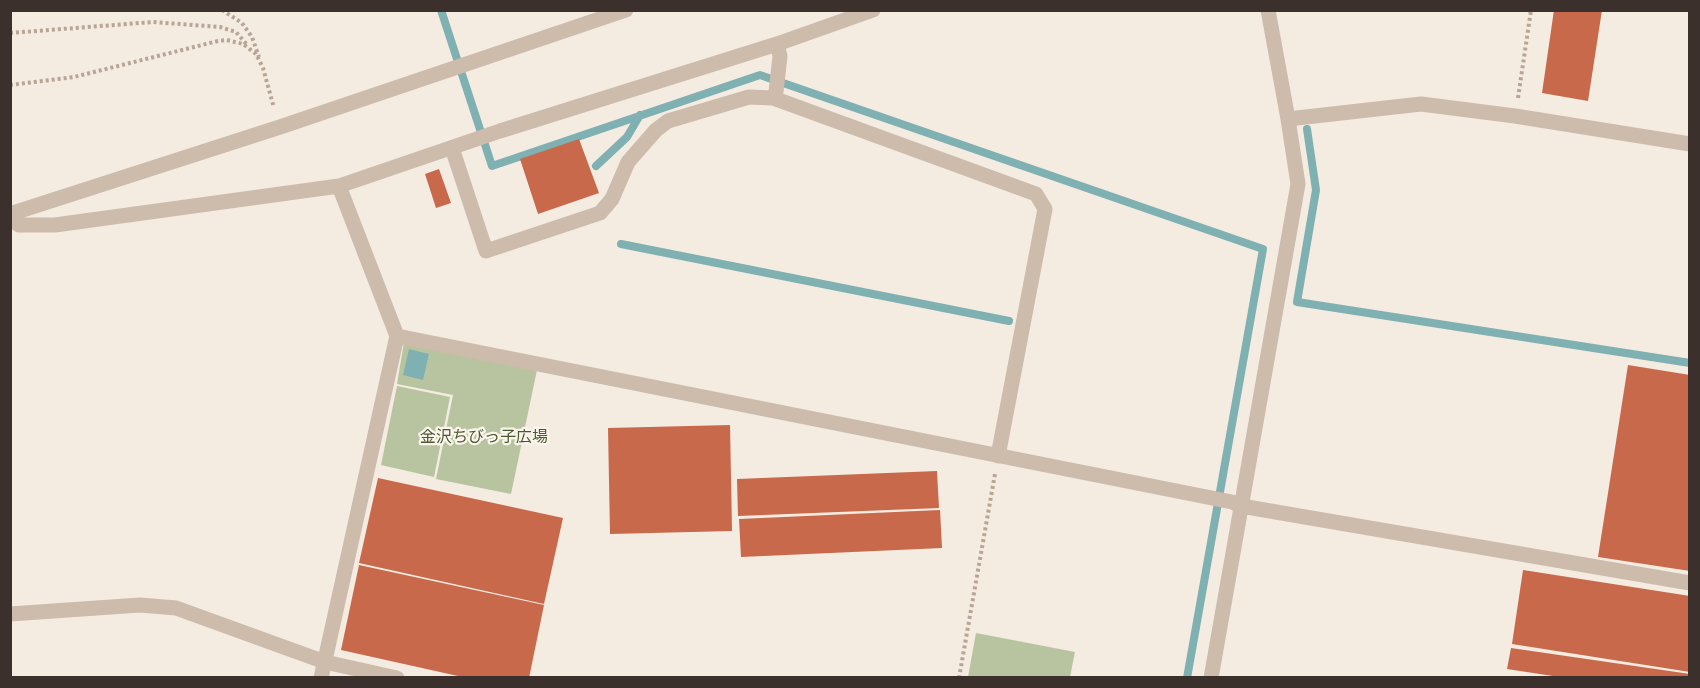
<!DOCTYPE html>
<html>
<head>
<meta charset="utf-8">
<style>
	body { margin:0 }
	#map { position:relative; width:1700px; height:688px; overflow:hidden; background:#f4ebe1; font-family:"PT Sans Narrow",sans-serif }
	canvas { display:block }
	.frame { position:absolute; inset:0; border:12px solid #3b302b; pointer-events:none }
</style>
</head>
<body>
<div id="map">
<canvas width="1700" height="688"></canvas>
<div class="frame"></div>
</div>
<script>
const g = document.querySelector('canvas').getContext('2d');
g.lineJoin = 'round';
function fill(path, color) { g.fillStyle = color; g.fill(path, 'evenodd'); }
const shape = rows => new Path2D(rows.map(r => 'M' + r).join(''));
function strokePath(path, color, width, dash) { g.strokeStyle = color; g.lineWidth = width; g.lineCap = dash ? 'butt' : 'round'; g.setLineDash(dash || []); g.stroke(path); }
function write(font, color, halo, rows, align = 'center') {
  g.font = font + ' "PT Sans Narrow","Noto Sans JP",sans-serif'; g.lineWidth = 4.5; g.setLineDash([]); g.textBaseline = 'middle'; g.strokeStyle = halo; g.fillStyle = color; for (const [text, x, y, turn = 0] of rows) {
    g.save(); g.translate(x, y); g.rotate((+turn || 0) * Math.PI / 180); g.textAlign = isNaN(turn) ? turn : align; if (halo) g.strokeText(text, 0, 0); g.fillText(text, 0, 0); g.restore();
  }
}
fill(shape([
	[404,342,537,370,511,494,436,479,453,395,397,384],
	[397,386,450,397,434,477,381,465],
	[976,633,1075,652,1070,677,968,677]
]), '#b8c4a0');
fill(shape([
	[409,349,429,354,423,380,403,375]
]), '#7fb0b2');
strokePath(shape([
	[441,10,492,166,760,75,1263,249,1187,678],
	[1307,129,1316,190,1297,302,1690,363],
	[596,166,627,137,640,115],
	[621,244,1009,321]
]), '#7fb0b2', 8);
fill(shape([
	[1554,10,1602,10,1588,101,1542,93],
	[579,139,599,193,538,214,520,159],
	[439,169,451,203,436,208,425,174],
	[1628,365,1690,375,1690,571,1598,557],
	[730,425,732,531,610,534,608,428],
	[937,471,939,508,738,516,737,479],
	[378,478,563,518,544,604,359,563],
	[940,510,942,548,741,557,739,519],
	[359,565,544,605,529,678,467,678,341,650],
	[1523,570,1690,596,1690,672,1512,644],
	[1511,648,1690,674,1690,678,1566,678,1507,669]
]), '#c8694b');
strokePath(shape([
	[222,10,242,23,252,37,259,57],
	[10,33,153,22,220,27,236,32,248,46],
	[10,85,74,77,218,41,227,40,243,44,256,54,263,68,274,108],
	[1518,98,1531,10],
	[959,678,995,474]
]), '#b9a596', 4, [3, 3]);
strokePath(shape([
	[773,98,776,92,780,56,777,44],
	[1288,119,1421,104,1515,116,1690,144],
	[452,148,486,251,600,213,612,199,628,162,656,130,668,121,749,97,773,98,1036,194,1045,209,998,456],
	[10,214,280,127,626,10],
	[10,218,19,225,55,225,339,186,500,131,777,44,873,10],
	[397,336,1232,502,1241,506,1690,583],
	[10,614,140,605,176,608,325,662,397,678],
	[321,678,397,336,339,186],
	[1211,678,1298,184,1288,119,1268,10]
]), '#cdbbac', 15);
write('16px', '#4a5a2e', '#fbf5ee', [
	["金沢ちびっ子広場",484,437]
]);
</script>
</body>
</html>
